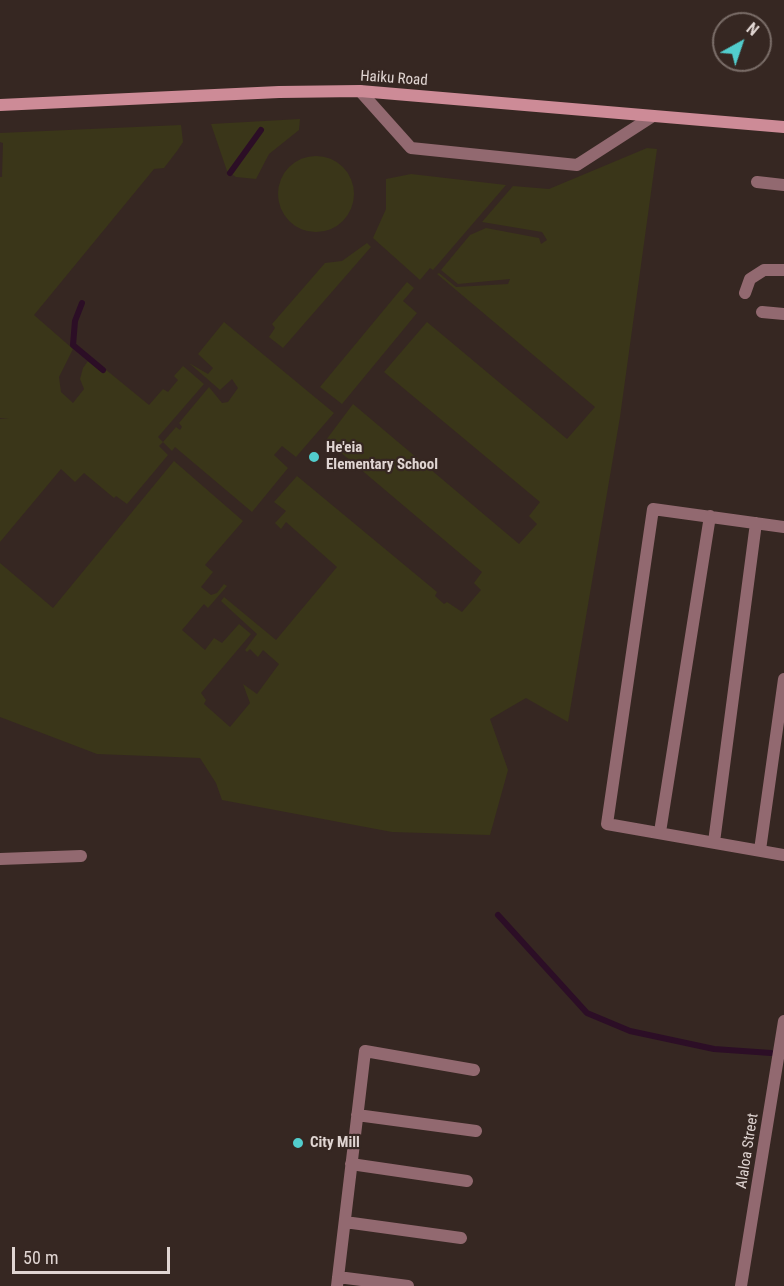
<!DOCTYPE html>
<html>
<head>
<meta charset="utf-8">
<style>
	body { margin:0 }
	#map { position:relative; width:784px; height:1286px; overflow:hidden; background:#362722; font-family:"Roboto Condensed",sans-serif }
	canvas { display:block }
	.north { position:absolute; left:712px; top:12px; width:60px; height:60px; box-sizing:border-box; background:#362722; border:2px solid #7a6d68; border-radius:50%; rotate:40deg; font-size:16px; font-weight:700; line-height:24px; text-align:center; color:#e0d5d2 }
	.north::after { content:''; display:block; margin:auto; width:21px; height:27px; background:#52cdcd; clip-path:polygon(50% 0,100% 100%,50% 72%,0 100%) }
	.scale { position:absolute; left:12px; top:1247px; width:158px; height:27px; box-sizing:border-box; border:3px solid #e0d5d2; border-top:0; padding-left:8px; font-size:18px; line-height:21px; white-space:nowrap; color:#e0d5d2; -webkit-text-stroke:4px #362722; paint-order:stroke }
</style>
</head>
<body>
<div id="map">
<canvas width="784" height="1286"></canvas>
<div class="north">N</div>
<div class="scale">50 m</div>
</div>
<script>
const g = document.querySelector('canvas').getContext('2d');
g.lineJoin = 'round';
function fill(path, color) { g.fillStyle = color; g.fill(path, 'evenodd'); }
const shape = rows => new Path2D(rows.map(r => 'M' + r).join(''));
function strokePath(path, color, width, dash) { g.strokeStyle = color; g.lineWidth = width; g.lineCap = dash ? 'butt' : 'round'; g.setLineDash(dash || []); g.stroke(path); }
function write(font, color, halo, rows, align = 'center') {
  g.font = font + ' "Roboto Condensed",sans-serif'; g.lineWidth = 4.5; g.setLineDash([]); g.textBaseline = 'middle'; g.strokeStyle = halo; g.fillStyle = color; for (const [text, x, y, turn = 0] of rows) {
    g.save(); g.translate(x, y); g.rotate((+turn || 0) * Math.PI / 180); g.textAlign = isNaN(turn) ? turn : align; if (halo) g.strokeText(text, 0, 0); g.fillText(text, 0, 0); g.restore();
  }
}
fill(shape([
	[300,119,299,130,269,154,256,179,236,177,227,171,211,124],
	[181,125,183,142,177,151,164,168,154,169,34,315,73,349,59,377,61,392,73,403,84,389,80,379,83,368,88,361,101,372,105,369,149,405,163,389,168,392,178,380,174,376,183,366,204,384,158,437,163,442,176,427,180,430,182,427,179,423,209,387,222,403,228,402,238,388,232,379,220,390,189,363,208,374,213,368,198,354,224,322,334,413,296,457,282,446,274,455,288,468,252,512,175,447,172,451,163,442,159,446,168,455,127,504,116,496,114,498,84,473,75,482,61,469,0,542,0,419,9,418,0,418,0,177,2,177,3,143,0,142,0,133],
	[647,148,657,149,620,417,568,722,526,698,490,719,508,770,490,835,392,832,222,800,216,783,200,758,97,754,0,717,0,563,53,608,174,461,243,521,205,565,213,572,201,587,211,595,217,593,224,584,227,586,208,608,204,604,182,630,205,650,214,638,222,643,239,624,251,634,201,693,206,700,204,704,230,727,250,703,243,684,257,694,279,664,263,650,258,657,250,649,247,652,245,650,257,634,221,601,224,597,276,640,337,567,286,522,281,529,275,523,286,511,274,502,297,476,437,592,435,596,444,604,447,602,462,612,481,590,474,583,482,572,326,440,353,404,519,544,537,524,529,516,540,502,384,372,427,322,567,439,595,407,437,274,439,273,456,287,508,284,510,279,458,284,441,270,470,235,486,228,539,238,541,244,547,240,542,232,482,222,513,186,549,189],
	'278 194a38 38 0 1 1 76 0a38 38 0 1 1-76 0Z',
	[411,174,506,185,433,270,430,268,420,280,373,238,386,209,386,179],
	[367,243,371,247,283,348,269,337,275,328,272,324,325,263,342,261],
	[407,282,414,288,403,301,417,313,342,404,320,387]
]), '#3a3619');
strokePath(shape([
	[230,173,261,130],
	[82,303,75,321,73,345,103,370],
	[498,915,587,1013,630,1031,714,1049,771,1053]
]), '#2c0e26', 6);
strokePath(shape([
	[360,91,411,148,577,165,653,116],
	[757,182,784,185],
	[745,293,750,279,764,270,784,270],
	[762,312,784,314],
	[784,527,653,509,607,824,784,855],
	[660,832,710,516],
	[714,842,756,523],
	[760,850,784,679],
	[0,859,81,856],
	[357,1115,476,1131],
	[351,1164,467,1181],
	[345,1222,461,1238],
	[338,1277,408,1286],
	[337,1286,365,1051,474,1070]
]), '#926970', 12);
strokePath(shape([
	[741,1286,784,1021]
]), '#926970', 12);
strokePath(shape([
	[0,105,279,92,360,91,784,127]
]), '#cd8b97', 12);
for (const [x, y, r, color] of [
	[314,457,6,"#52cdcd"],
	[298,1143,6,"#52cdcd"]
]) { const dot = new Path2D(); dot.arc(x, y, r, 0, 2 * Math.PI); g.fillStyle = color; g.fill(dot); strokePath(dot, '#362722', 2); }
write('15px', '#e0d5d2', '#362722', [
	["Haiku Road",394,79,4],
	["Alaloa Street",748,1151,-81]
]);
write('bold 15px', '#e0d5d2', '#362722', [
	["He'eia",326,448],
	["Elementary School",326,465],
	["City Mill",310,1143]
], 'left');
</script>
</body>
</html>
